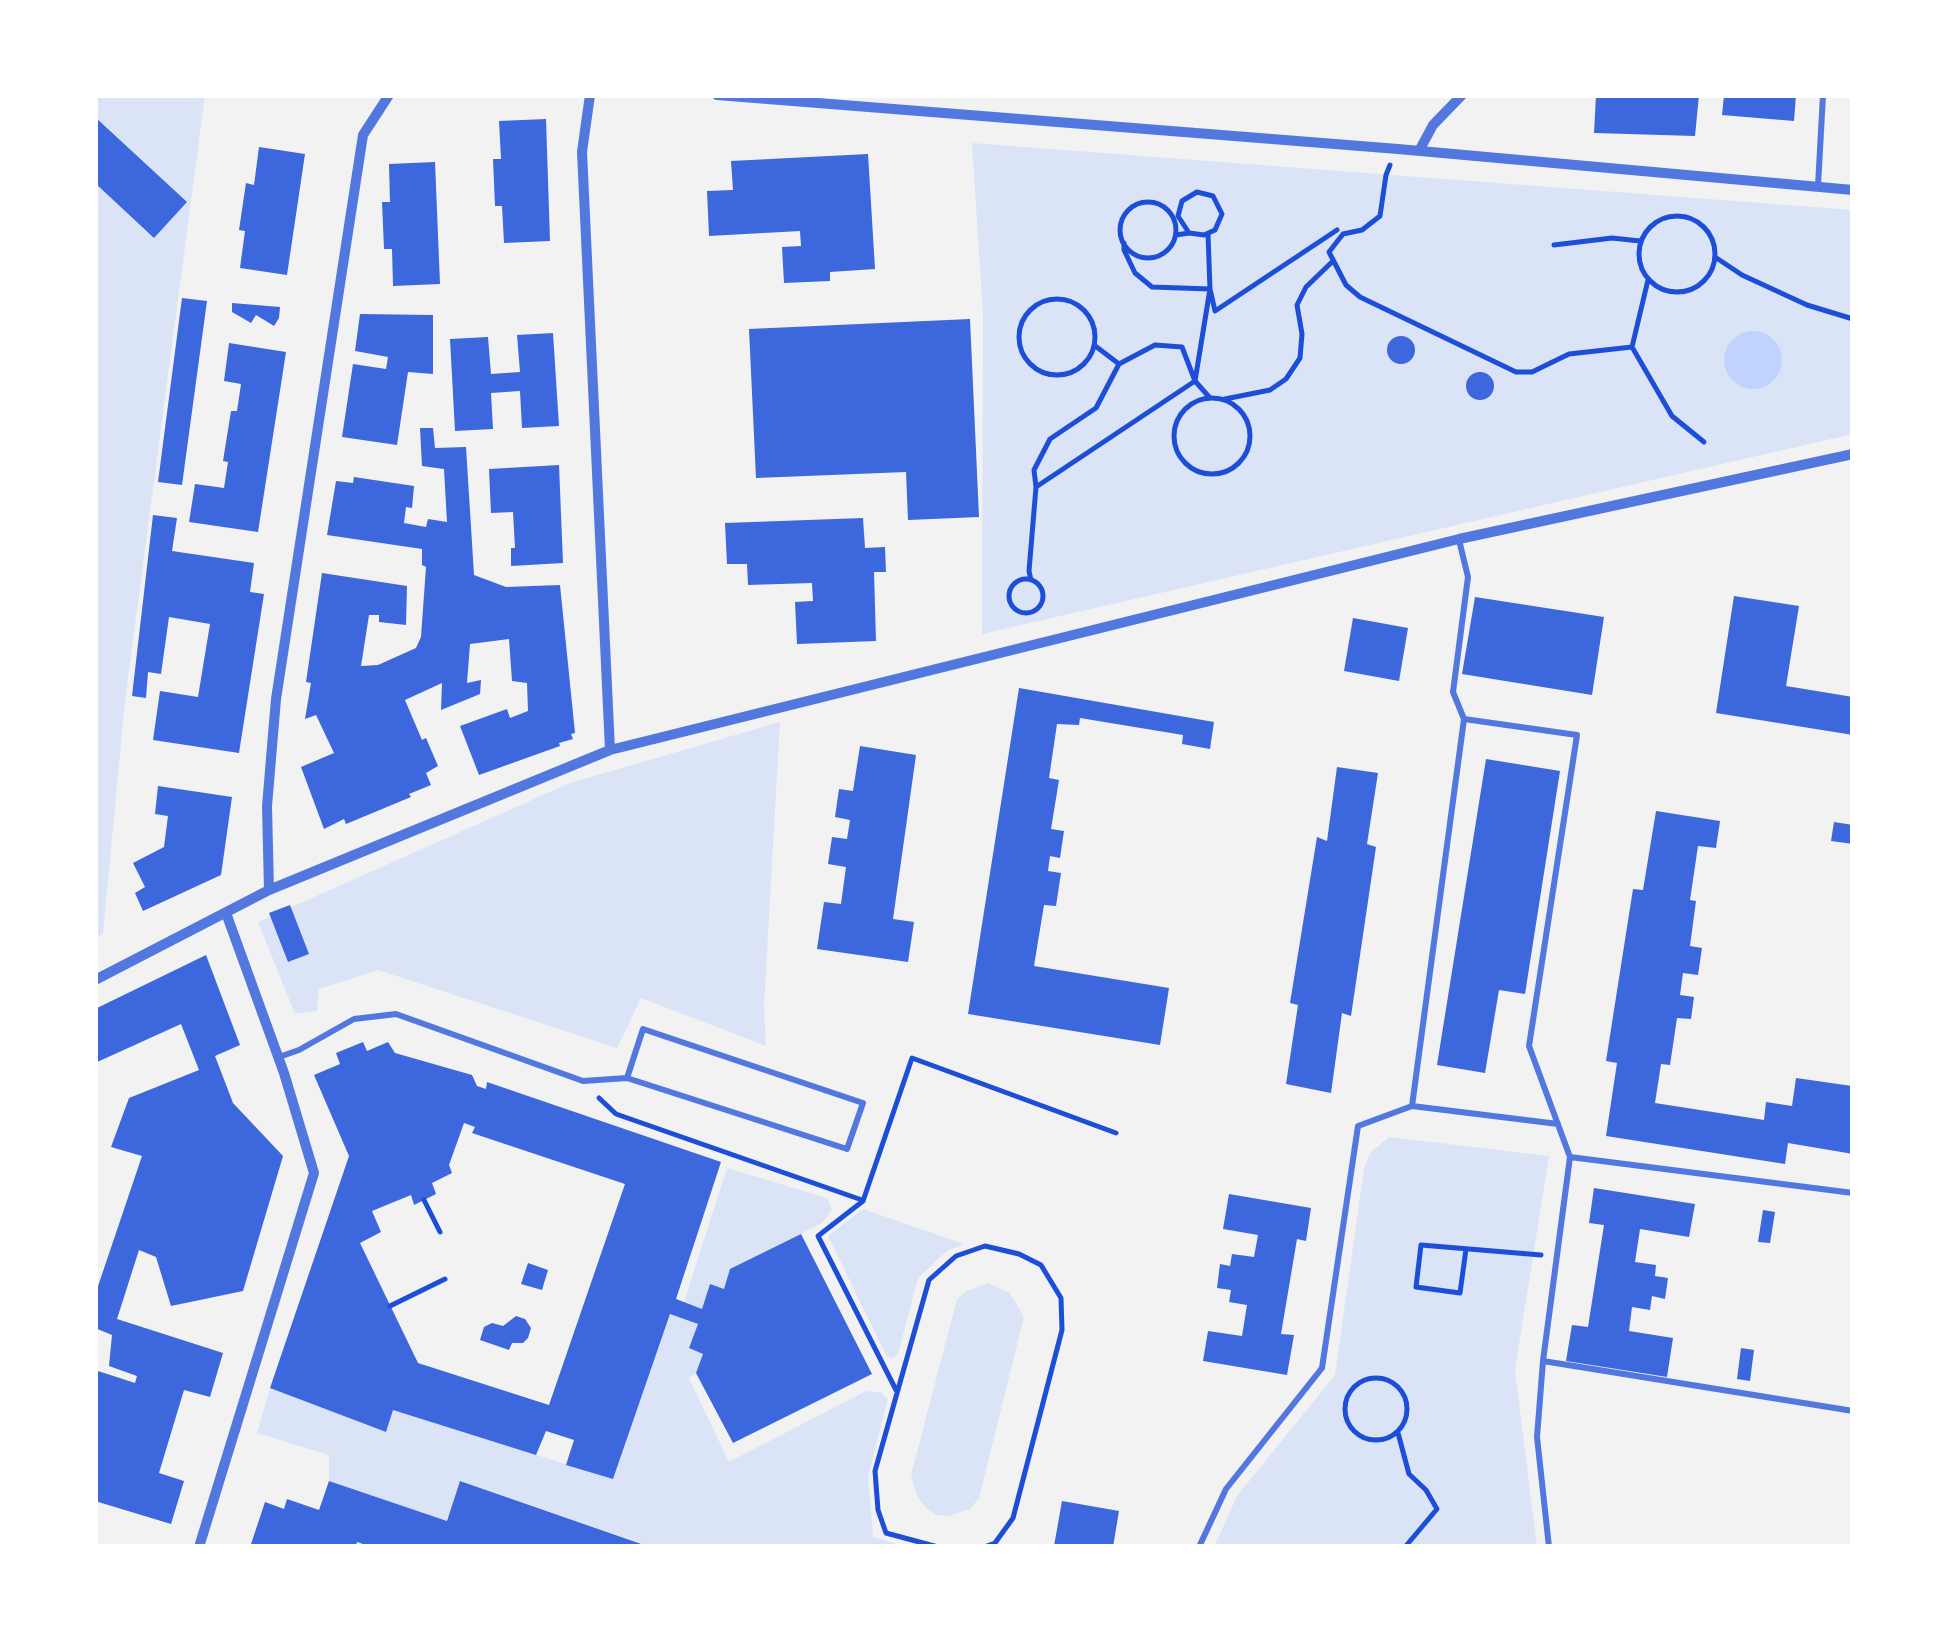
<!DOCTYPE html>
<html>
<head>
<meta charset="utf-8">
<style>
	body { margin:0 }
	#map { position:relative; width:1948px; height:1642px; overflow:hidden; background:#f2f2f2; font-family:Helvetica,sans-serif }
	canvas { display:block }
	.frame { position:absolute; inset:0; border:98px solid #fff; pointer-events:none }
</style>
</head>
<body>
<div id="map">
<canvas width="1948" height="1642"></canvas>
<div class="frame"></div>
</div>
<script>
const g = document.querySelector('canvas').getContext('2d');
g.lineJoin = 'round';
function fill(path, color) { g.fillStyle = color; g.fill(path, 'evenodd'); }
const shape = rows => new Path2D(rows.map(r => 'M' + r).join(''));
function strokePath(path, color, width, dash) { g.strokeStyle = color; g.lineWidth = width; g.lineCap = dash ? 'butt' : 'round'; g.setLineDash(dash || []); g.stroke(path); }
fill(shape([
	[95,95,205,95,125,701,103,934,95,938],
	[972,143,1853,210,1853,434,982,634,983,315],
	[780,722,764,1006,766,1046,641,998,617,1048,378,970,319,989,317,1011,295,1014,258,922,570,783],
	[1389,1137,1549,1156,1515,1370,1537,1547,1214,1547,1237,1496,1335,1375,1364,1168,1371,1152],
	[727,1168,827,1198,832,1210,822,1223,731,1269,724,1289,710,1285,702,1309,684,1302],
	[863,1209,964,1244,947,1251,918,1278,898,1354,893,1358,887,1357,828,1236],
	[988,1283,1010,1293,1024,1317,979,1498,970,1509,949,1516,936,1515,926,1508,917,1496,911,1475,957,1299,967,1291],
	[670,1314,698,1324,689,1348,703,1354,696,1373,689,1378,729,1462,866,1391,882,1393,888,1399,868,1476,873,1537,907,1547,652,1547,461,1481,447,1521,329,1481,329,1455,257,1433,270,1388,385,1432,393,1410,613,1479]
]), '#dbe4f7');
fill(shape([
	'1724 360a29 29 0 1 1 58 0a29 29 0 1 1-58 0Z'
]), '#bfd3fe');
fill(shape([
	[1596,95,1699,95,1695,136,1594,133],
	[1724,95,1796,95,1794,121,1722,115],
	[95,117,187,202,154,238,95,183],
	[546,119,550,241,504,243,502,206,495,206,493,159,501,159,499,121],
	[259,147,305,154,287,275,240,268,245,231,239,230,246,183,254,185],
	[868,154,875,269,830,272,830,281,784,283,782,247,801,246,800,231,709,236,707,191,733,190,731,161],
	[435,162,440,284,393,286,392,249,384,249,382,202,390,202,389,164],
	[182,298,207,301,182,485,158,482],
	[232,303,280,307,279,318,274,326,256,315,251,323,232,312],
	[360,314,433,315,433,374,408,372,397,445,342,437,353,364,386,369,388,357,355,351],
	[970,319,979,517,908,520,906,472,756,478,749,329],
	[553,333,559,426,522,428,520,391,491,393,493,429,455,431,450,339,488,337,491,374,520,372,517,335],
	'1387 350a14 14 0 1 1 28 0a14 14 0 1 1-28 0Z',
	[229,343,286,352,258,532,189,522,195,484,224,488,228,462,223,461,231,411,237,411,241,384,224,381],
	'1466 386a14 14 0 1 1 28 0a14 14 0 1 1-28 0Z',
	[420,428,433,428,435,448,466,447,474,575,506,587,560,585,575,733,571,734,573,739,559,743,560,746,479,775,460,726,507,709,510,718,528,711,527,683,512,681,509,639,470,644,467,683,481,680,480,694,441,710,442,683,405,700,422,740,426,738,438,766,426,773,431,785,409,794,411,797,346,824,344,819,324,829,301,767,334,753,316,715,305,719,311,683,306,682,322,573,407,586,406,625,379,622,379,615,369,615,361,666,378,665,416,648,421,637,426,567,422,565,422,549,327,535,336,481,353,483,354,477,414,486,412,508,406,507,404,523,426,527,428,519,447,522,444,469,422,466],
	[559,465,563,563,511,566,511,548,515,548,513,512,491,513,489,469],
	[153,515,177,518,172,551,254,563,250,592,264,594,239,753,153,740,160,691,198,697,210,624,169,617,161,674,148,672,146,698,132,696],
	[863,518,865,548,885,547,886,572,874,572,876,641,797,644,795,602,813,601,812,583,748,585,747,564,727,564,725,523],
	[1734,596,1799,606,1786,686,1853,697,1853,735,1716,713],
	[1475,597,1604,617,1592,695,1462,674],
	[1353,618,1408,628,1399,681,1344,671],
	[1019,688,1214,722,1210,749,1182,744,1183,735,1080,718,1079,725,1057,724,1049,778,1059,780,1051,829,1064,831,1060,858,1050,856,1048,871,1061,873,1056,906,1044,905,1034,966,1169,988,1160,1045,968,1014],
	[860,746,916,755,893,919,914,922,908,962,817,949,824,902,841,904,846,867,828,864,832,837,847,839,850,820,835,817,839,789,853,791],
	[1486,759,1560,771,1525,994,1499,990,1485,1073,1437,1065],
	[1337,767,1378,773,1367,844,1376,847,1351,1016,1342,1013,1331,1093,1286,1084,1298,1005,1290,1003,1317,837,1327,841],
	[158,786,232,797,221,875,143,911,135,893,145,887,133,863,164,847,168,816,155,814],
	[1656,811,1720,821,1716,848,1698,846,1690,900,1696,901,1690,946,1702,948,1698,975,1683,973,1680,995,1694,997,1691,1019,1677,1018,1670,1065,1661,1064,1655,1103,1764,1120,1766,1102,1792,1106,1796,1078,1852,1086,1853,1154,1788,1143,1785,1164,1606,1136,1617,1063,1606,1061,1633,889,1643,890],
	[1834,822,1853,825,1853,844,1831,841],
	[290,905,309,954,288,962,269,913],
	[206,955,240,1045,215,1056,233,1103,283,1156,243,1291,171,1306,156,1257,139,1250,117,1319,223,1353,210,1397,184,1390,159,1473,184,1481,171,1524,95,1501,95,1370,135,1383,137,1376,109,1366,112,1335,95,1328,95,1295,142,1156,111,1147,129,1098,199,1070,181,1024,95,1063,95,1009],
	[363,1042,367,1051,388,1042,395,1053,472,1075,477,1086,486,1089,487,1082,721,1162,676,1299,702,1309,710,1284,724,1289,730,1269,801,1234,872,1374,733,1443,696,1373,703,1354,689,1348,698,1324,670,1314,613,1479,566,1465,574,1440,546,1431,536,1455,393,1410,386,1432,270,1388,349,1156,314,1075,340,1064,336,1053],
	[464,1123,475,1127,472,1133,625,1184,549,1405,418,1363,360,1243,381,1232,372,1211,411,1195,414,1205,436,1194,432,1183,452,1173,449,1165],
	[1594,1188,1695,1204,1689,1237,1640,1229,1635,1262,1656,1265,1655,1276,1668,1278,1665,1299,1652,1296,1650,1310,1632,1307,1629,1331,1673,1338,1667,1377,1566,1361,1572,1325,1588,1327,1604,1225,1589,1223],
	[1229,1194,1311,1208,1306,1241,1297,1239,1281,1334,1294,1335,1287,1375,1203,1361,1208,1331,1242,1336,1247,1305,1229,1302,1231,1290,1217,1288,1220,1264,1230,1266,1232,1254,1254,1257,1258,1235,1223,1229],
	[1763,1210,1775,1212,1770,1243,1758,1242],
	[528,1263,548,1270,542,1290,521,1284],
	[516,1316,525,1319,531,1328,528,1338,523,1343,512,1343,509,1350,480,1340,484,1327,492,1323,503,1326],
	[1741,1348,1754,1350,1750,1381,1737,1379],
	[329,1481,447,1521,460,1481,650,1547,372,1547,357,1542,356,1547,250,1547,265,1502,284,1509,287,1499,319,1510],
	[1062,1501,1119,1511,1113,1547,1054,1546]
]), '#3d67dc');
strokePath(shape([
	[1390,165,1386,175,1380,216,1362,230,1343,234,1329,252,1346,285,1360,297,1516,372,1532,372,1569,354,1632,347],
	'1120 230a28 28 0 1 1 56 0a28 28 0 1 1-56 0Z',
	'1639 254a38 38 0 1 1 76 0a38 38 0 1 1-76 0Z',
	[1208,234,1210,289,1195,381,1210,398],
	[1176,235,1189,233,1204,235,1215,230,1222,214,1213,196,1197,192,1182,201,1178,216,1189,233],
	[1124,243,1124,250,1135,273,1152,287,1210,289,1215,311,1337,230],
	[1554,245,1612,238,1640,241],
	[1715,257,1742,275,1807,305,1853,319],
	[1648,280,1632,347,1672,416,1704,442],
	'1019 337a38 38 0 1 1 76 0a38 38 0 1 1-76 0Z',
	[1094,345,1119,364],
	'1174 436a38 38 0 1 1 76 0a38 38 0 1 1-76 0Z',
	[1225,399,1270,390,1286,379,1300,358,1302,334,1297,305,1306,287,1333,261],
	'1009 596a17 17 0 1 1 34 0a17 17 0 1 1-34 0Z',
	[1031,580,1029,571,1036,487,1195,381,1182,347,1155,345,1119,364,1096,408,1050,439,1034,470,1036,487],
	[599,1098,616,1114,862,1200],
	[424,1200,440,1232],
	[1466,1249,1460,1293,1416,1287,1421,1245,1541,1255],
	[390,1306,445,1279],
	'1345 1409a31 31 0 1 1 62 0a31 31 0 1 1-62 0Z',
	[896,1390,818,1236,863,1201,912,1058,1116,1133],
	[1398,1433,1409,1474,1426,1490,1437,1509,1405,1547],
	[938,1547,886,1533,878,1510,875,1471,929,1280,956,1256,985,1246,1019,1254,1041,1265,1061,1298,1062,1330,1013,1518,995,1543,984,1547]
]), '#1d4ed8', 5);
strokePath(shape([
	[1818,186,1823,95],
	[1459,540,1468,577,1453,692,1464,719],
	[643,1029,863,1103,847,1149,627,1078,643,1029],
	[279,1057,299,1050,354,1019,396,1014,583,1081,627,1078],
	[1412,1106,1558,1124],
	[1570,1157,1853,1193],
	[1543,1361,1537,1437,1549,1547],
	[1199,1547,1226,1489,1322,1368,1358,1126,1412,1106,1464,719,1577,735,1529,1046,1570,1157,1543,1361,1853,1411]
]), '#5277de', 6);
strokePath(shape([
	[590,95,582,152,610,750],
	[717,95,1398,149,1853,190],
	[1419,151,1433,125,1462,95],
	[269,890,267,806,276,699,363,135,389,95],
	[95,980,269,890,610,750,1459,539,1853,454],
	[199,1547,314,1173,284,1073,226,913]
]), '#5277de', 10);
</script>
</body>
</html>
